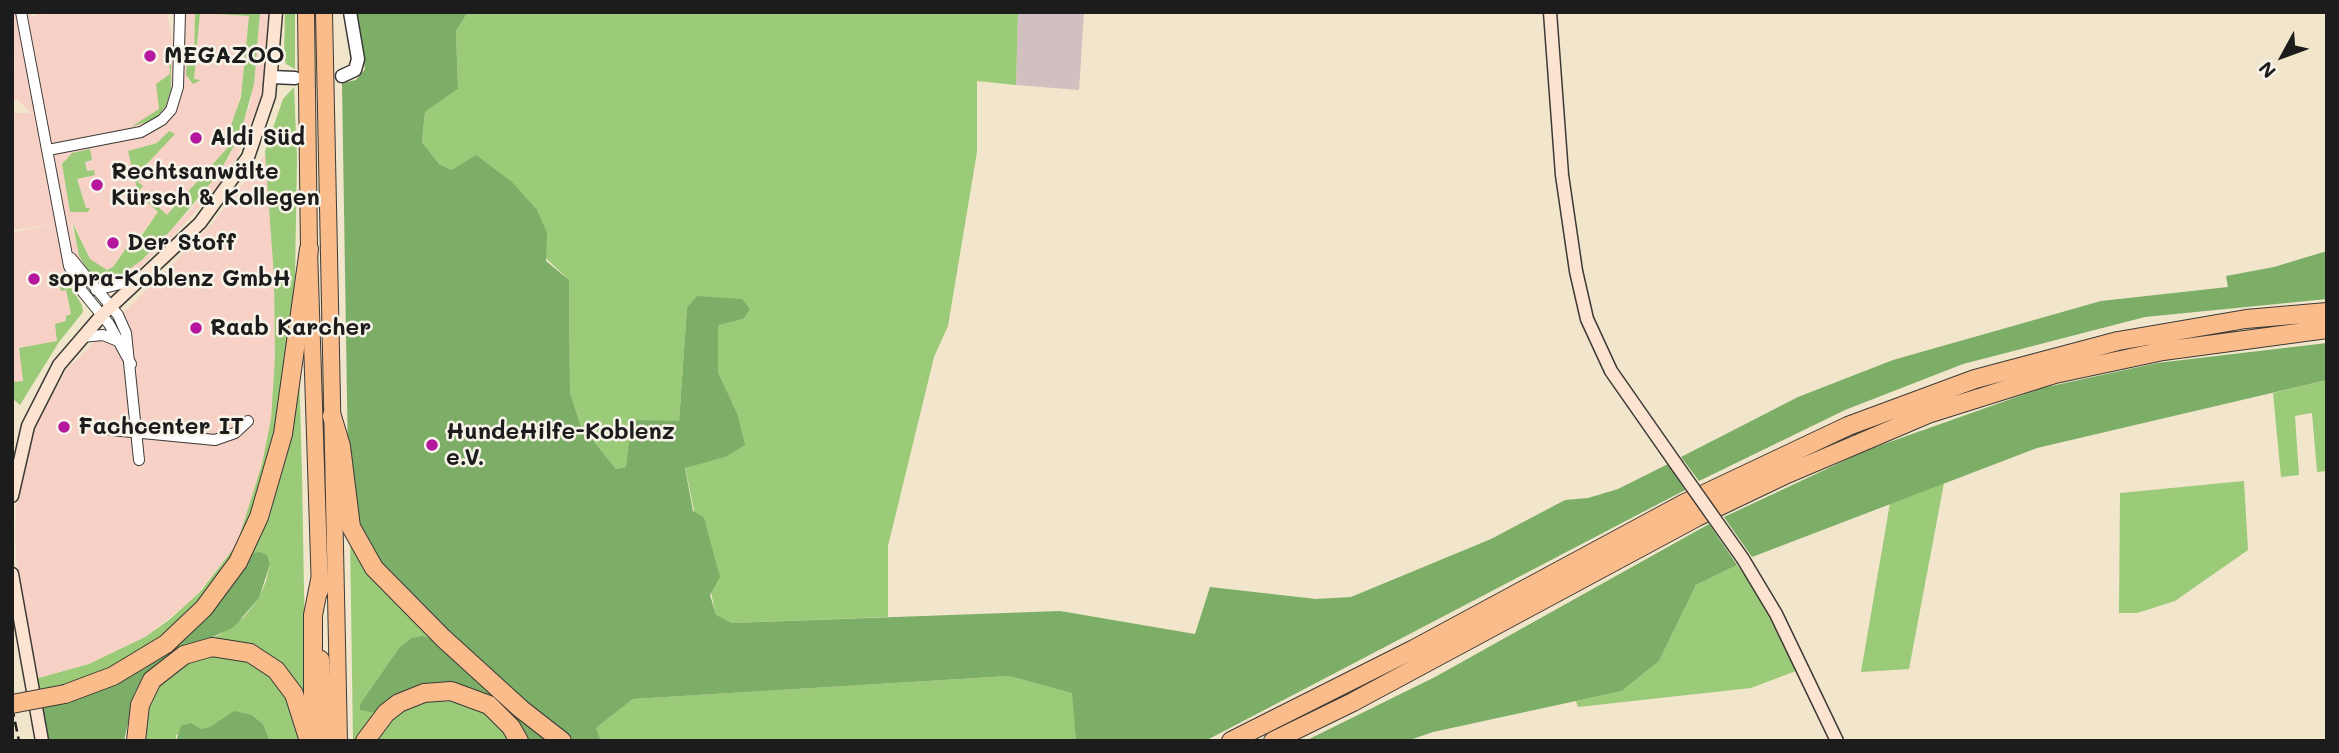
<!DOCTYPE html>
<html>
<head>
<meta charset="utf-8">
<style>
	body { margin:0 }
	#map { position:relative; width:2339px; height:753px; overflow:hidden; background:#f1e5cb; font-family:Mali,sans-serif }
	canvas { display:block }
	.frame { position:absolute; inset:0; border:14px solid #1c1c1c; pointer-events:none }
	.north { position:absolute; left:2248px; top:21px; width:70px; height:70px; -webkit-text-stroke:5px #f7f3e8; paint-order:stroke; rotate:229deg; font-size:19px; font-weight:700; line-height:28px; text-align:center; color:#1c1c1c }
	.north::after { content:''; display:block; margin:auto; width:24px; height:32px; background:#1c1c1c; clip-path:polygon(50% 0,100% 100%,50% 72%,0 100%) }
</style>
</head>
<body>
<div id="map">
<canvas width="2339" height="753"></canvas>
<div class="frame"></div>
<div class="north">N</div>
</div>
<script>
const g = document.querySelector('canvas').getContext('2d');
g.lineJoin = 'round';
function fill(path, color) { g.fillStyle = color; g.fill(path, 'evenodd'); }
const shape = rows => new Path2D(rows.map(r => 'M' + r).join(''));
function strokePath(path, color, width, dash) { g.strokeStyle = color; g.lineWidth = width; g.lineCap = dash ? 'butt' : 'round'; g.setLineDash(dash || []); g.stroke(path); }
function write(font, color, halo, rows, align = 'center') {
  g.font = font + ' Mali,sans-serif'; g.lineWidth = 5; g.setLineDash([]); g.textBaseline = 'middle'; g.strokeStyle = halo; g.fillStyle = color; for (const [text, x, y, turn = 0] of rows) {
    g.save(); g.translate(x, y); g.rotate((+turn || 0) * Math.PI / 180); g.textAlign = isNaN(turn) ? turn : align; if (halo) g.strokeText(text, 0, 0); g.fillText(text, 0, 0); g.restore();
  }
}
fill(shape([
	[12,12,31,12,32,17,42,12,43,15,49,12,167,12,173,46,173,12,195,12,194,59,187,60,188,80,201,80,194,79,200,13,249,16,244,80,236,114,224,138,231,145,167,216,139,190,138,182,143,168,171,137,169,131,157,143,128,151,138,193,159,212,111,269,103,269,90,259,74,224,71,226,84,266,109,281,142,260,192,208,229,157,251,102,260,12,268,12,264,78,259,102,238,156,222,182,176,233,138,269,118,281,105,285,90,277,83,268,62,278,61,291,66,290,71,315,57,341,23,381,14,382,14,391,12,233,53,224,12,230,12,113,31,113,17,99,12,102,12,71,15,70],
	[90,149,85,162,87,171,95,175,77,179,86,208,89,207,88,212,70,212,62,164,72,153],
	[267,152,274,277,275,357,271,419,262,464,238,543,192,600,145,637,89,664,35,679,18,579,15,537,17,495,37,421,67,369,212,224]
]), '#f7d1c6');
fill(shape([
	[1018,12,1084,12,1079,90,1016,85]
]), '#d2bfbf');
fill(shape([
	[195,12,260,12,254,84,240,135,219,173,172,229,142,260,122,274,109,281,99,279,90,273,79,256,73,224,90,259,107,270,113,267,127,247,134,240,137,242,158,212,138,193,128,151,157,143,169,131,175,134,143,168,147,172,138,182,143,186,140,190,167,215,230,145,224,138,229,131,241,97,249,16,200,13,194,79,201,80,193,84,186,75,187,60,194,59],
	[285,12,295,12,295,69,286,64,284,56],
	[468,12,1018,12,1016,85,977,81,977,152,948,326,934,357,888,546,888,617,732,623,716,616,685,467,725,457,737,413,718,372,718,324,743,319,687,308,679,421,626,467,616,469,580,424,570,392,569,280,452,170,439,164,422,142,425,112,458,89,456,31],
	[171,55,171,89,166,106,155,119,131,127,159,109,156,84,170,74,169,58],
	[294,87,297,158,295,277,285,383,262,491,226,569,184,620,137,656,70,686,38,691,35,679,89,664,145,637,169,620,200,592,237,544,262,464,271,419,275,357,274,277,265,151,283,99],
	[90,149,92,160,85,162,87,171,94,170,95,175,77,179,86,208,90,208,88,212,70,212,62,164,72,153],
	[65,278,82,305,83,312,59,342,20,405,14,400,13,382,23,381,19,348,57,341,55,324,66,321,66,316,71,314,66,290,61,291,59,281],
	[299,366,302,473,306,711,284,673,202,642,219,635,244,617,259,598,266,581,270,564,249,554],
	[2327,380,2327,471,2317,472,2312,413,2295,416,2299,475,2281,477,2273,393],
	[2244,481,2248,550,2175,601,2137,613,2119,613,2120,493],
	[1944,483,1909,669,1861,672,1890,503],
	[350,534,471,668,411,638,399,648,360,704,376,713,361,741,353,741],
	[1737,565,1753,585,1796,671,1751,688,1578,707,1576,701,1622,691,1659,661,1696,585],
	[212,655,243,660,272,677,283,691,294,714,301,741,270,741,263,724,252,715,234,712,210,727,176,735,176,741,145,741,144,720,161,682,181,665],
	[1009,676,1073,693,1076,741,605,741,600,738,596,728,633,699],
	[444,699,478,708,494,720,509,741,375,741,381,730,397,713,428,700]
]), '#9bca78');
fill(shape([
	[356,12,468,12,456,31,458,89,425,112,422,142,439,164,452,170,476,155,512,182,537,210,547,233,546,261,569,280,570,392,580,424,616,469,626,467,632,420,679,421,687,308,697,296,742,299,750,309,743,319,718,325,718,372,737,413,745,445,725,457,685,468,693,511,704,518,720,577,710,595,716,615,732,623,1060,611,1195,634,1210,587,1316,599,1351,597,1491,539,1565,500,1588,498,1618,489,1668,464,1685,490,1205,741,1076,741,1072,693,1009,676,633,699,596,728,600,738,605,741,575,741,547,721,448,633,379,563,358,525,348,461,342,83,356,80,365,69],
	[2327,251,2327,299,2145,317,1963,364,1845,410,1699,481,1681,457,1798,397,1893,360,2101,301,2228,287,2226,276,2274,267],
	[2327,343,2327,380,2037,448,1752,557,1724,517,1867,450,2042,388,2157,363],
	[1709,524,1737,565,1696,585,1659,661,1622,691,1433,732,1407,741,1305,741,1435,677],
	[259,552,267,555,270,564,259,598,234,627,202,642,142,682,135,692,124,741,49,741,42,707,113,682,249,554],
	[423,636,436,641,556,741,523,741,454,686,376,713,360,710,360,704,399,648,411,638],
	[234,711,252,715,263,724,270,741,176,741,181,726,191,723,201,729,210,727]
]), '#7cae68');
const minor = shape([
	[21,12,69,266,82,291,109,324,131,364],
	[48,150,141,132,162,120,171,110,178,87,180,12],
	[71,258,118,315,126,333,139,460],
	[96,290,136,280],
	[82,337,103,335,118,341],
	[111,430,215,440,235,433,248,421]
]);
const tertiary = shape([
	[342,76,355,70,358,59,350,12],
	[271,77,295,78]
]);
const secondary = shape([
	[1550,12,1562,175,1576,271,1587,319,1611,371,1676,464],
	[12,496,28,426,59,365,102,315,200,223,248,157,269,96,276,12],
	[1743,559,1776,614,1837,741],
	[12,574,42,741]
]);
const trunk = shape([
	[306,12,309,249,320,591],
	[324,12,339,741],
	[321,659,324,741]
]);
const motorway = shape([
	[332,416,341,446,351,527,374,568,443,638,521,709,562,741],
	[65,694,113,676,166,644,204,608,238,562,259,517,283,434,309,249],
	[313,729,313,615,320,580],
	[136,741,140,705,152,680,184,655,212,647,250,653,276,670,294,694,309,741],
	[365,741,386,713,399,703,424,693,451,691,489,705,511,727,519,741],
	[1231,741,1414,649,1683,504,1848,426,1975,379,2118,341,2246,319,2327,312],
	[1273,741,1353,702,1697,517,1787,474,1928,414,2055,374,2163,351,2327,329]
]);
strokePath(minor, '#3c3a36', 12);
strokePath(tertiary, '#3c3a36', 15);
strokePath(secondary, '#3c3a36', 15);
strokePath(trunk, '#3c3a36', 18);
strokePath(motorway, '#3c3a36', 20);
strokePath(minor, '#fff', 10);
strokePath(tertiary, '#fff', 12);
strokePath(secondary, '#fde4d0', 12);
strokePath(trunk, '#f9bc8a', 16);
strokePath(motorway, '#f9bc8a', 18);
strokePath(shape([
	[12,707,19,741]
]), '#1c1c1c', 2.5, [10, 5]);
const secondaryBridge = shape([
	[1676,464,1743,559]
]);
const motorwayBridge = shape([
	[12,704,65,694]
]);
strokePath(secondaryBridge, '#3c3a36', 15, []);
strokePath(motorwayBridge, '#3c3a36', 20, []);
strokePath(secondaryBridge, '#fde4d0', 12);
strokePath(motorwayBridge, '#f9bc8a', 18);
for (const [x, y, r, color] of [
	[150,56,7,"#b5179e"],
	[196,138,7,"#b5179e"],
	[97,185,7,"#b5179e"],
	[113,243,7,"#b5179e"],
	[34,279,7,"#b5179e"],
	[196,328,7,"#b5179e"],
	[64,427,7,"#b5179e"],
	[432,445,7,"#b5179e"]
]) { const dot = new Path2D(); dot.arc(x, y, r, 0, 2 * Math.PI); g.fillStyle = color; g.fill(dot); strokePath(dot, '#f7f3e8', 2.5); }
write('bold 23px', '#1c1c1c', '#f7f3e8', [
	["MEGAZOO",164,56],
	["Aldi Süd",210,138],
	["Rechtsanwälte",111,172],
	["Kürsch & Kollegen",111,198],
	["Der Stoff",127,243],
	["sopra-Koblenz GmbH",48,279],
	["Raab Karcher",210,328],
	["Fachcenter IT",78,427],
	["HundeHilfe-Koblenz",446,432],
	["e.V.",446,458]
], 'left');
</script>
</body>
</html>
